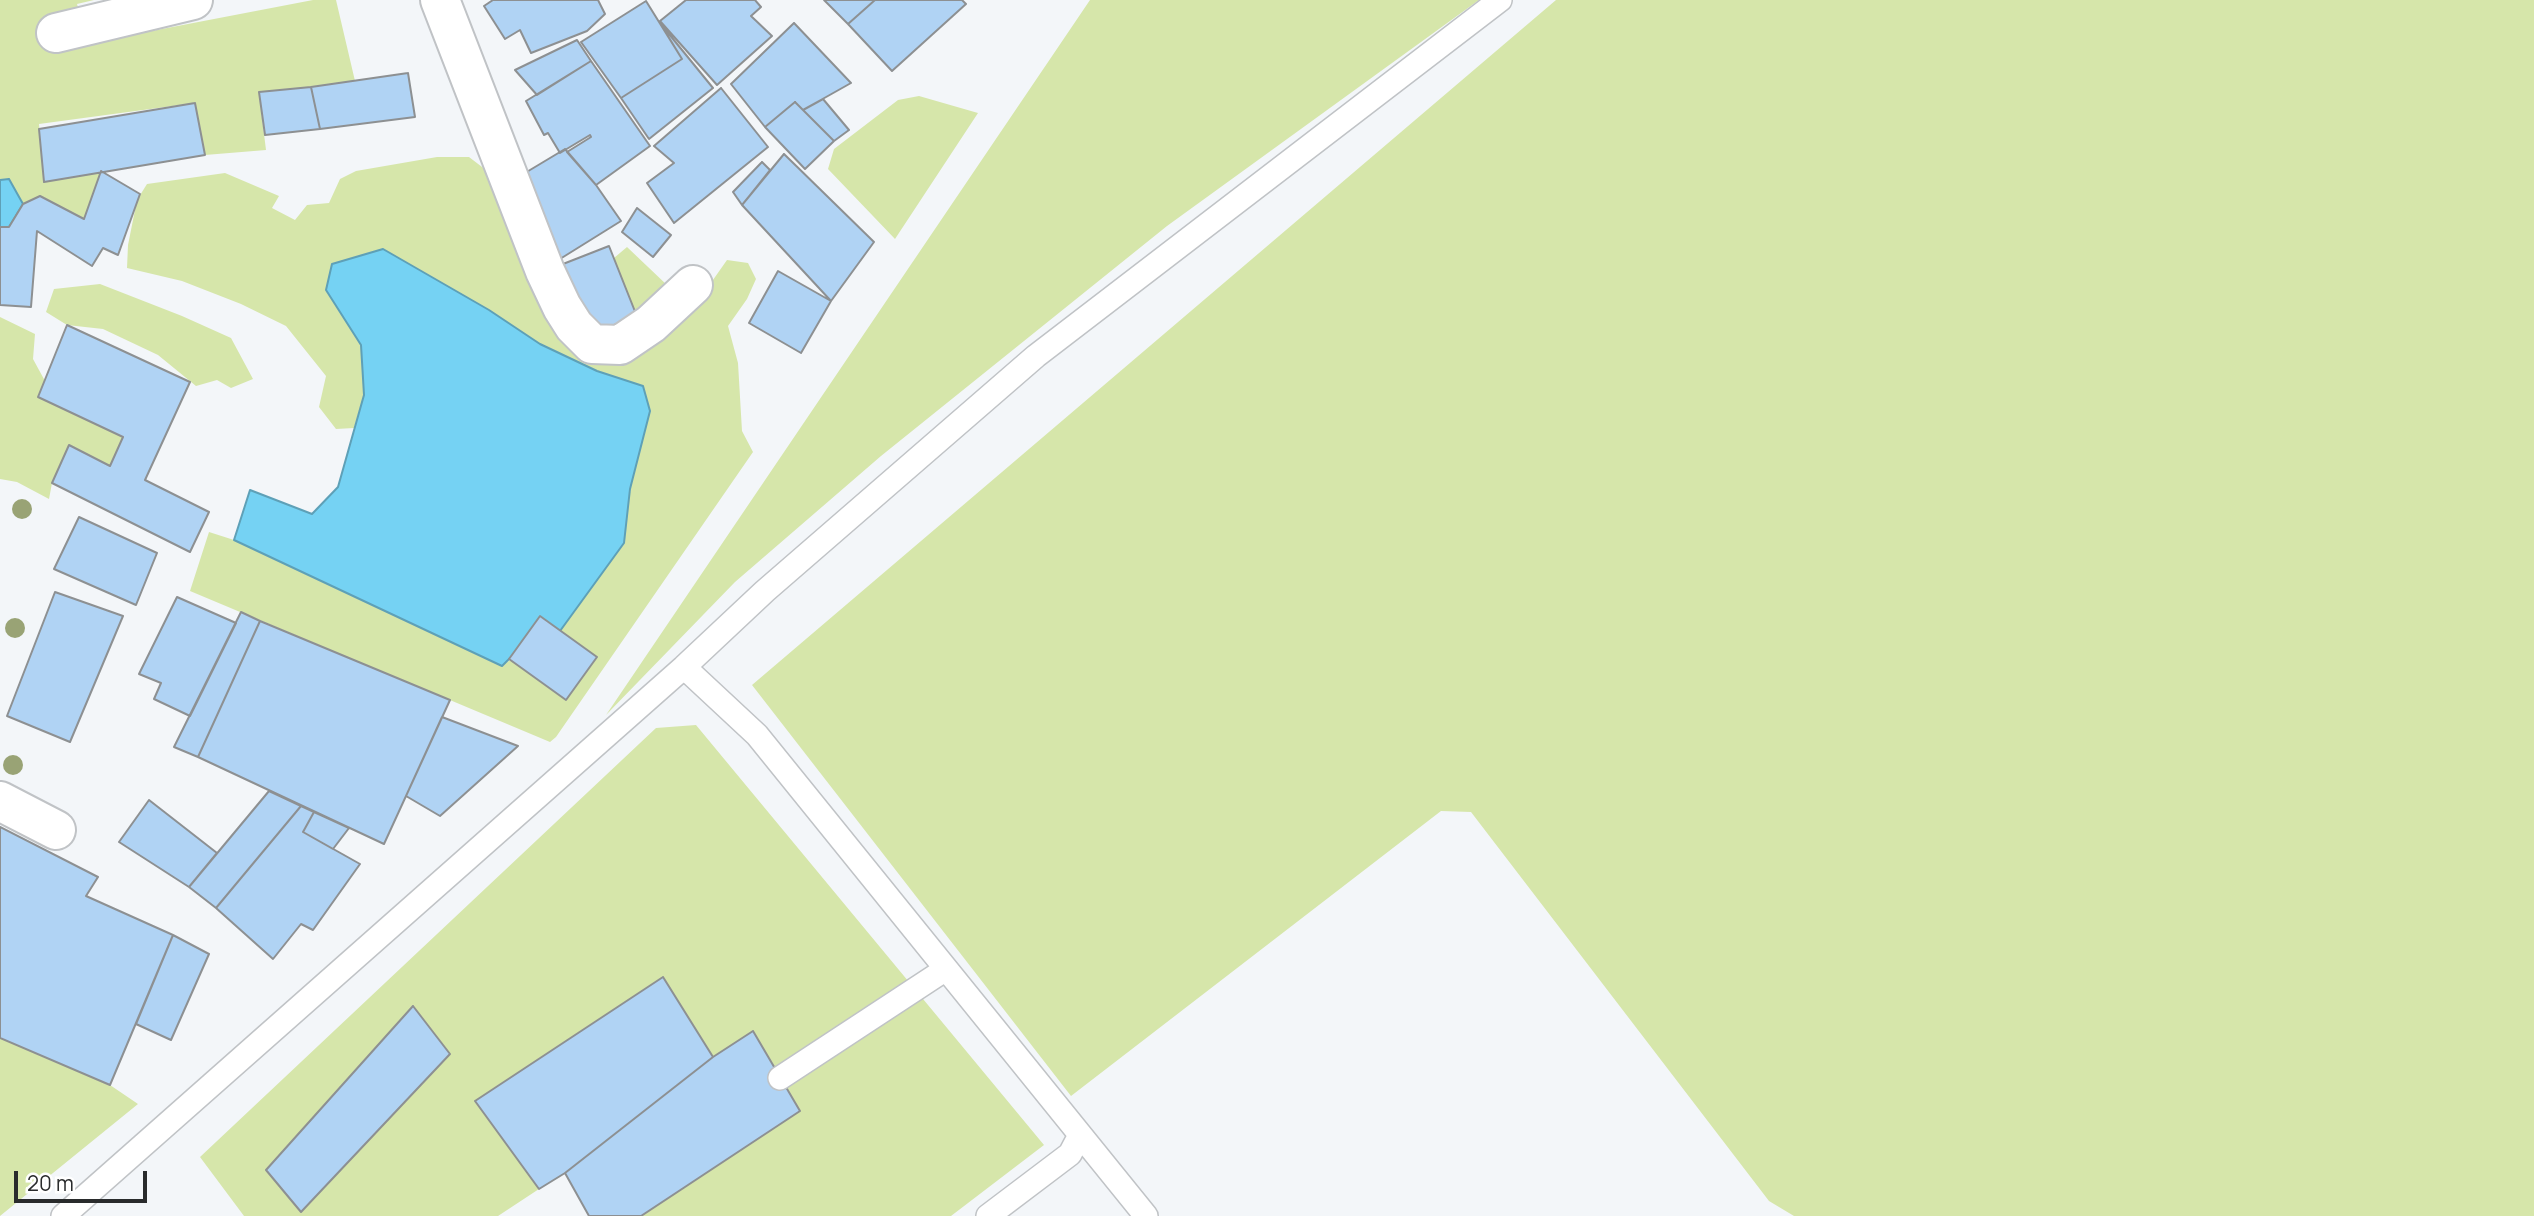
<!DOCTYPE html>
<html>
<head>
<meta charset="utf-8">
<style>
	body { margin:0 }
	#map { position:relative; width:2534px; height:1216px; overflow:hidden; background:#f3f6f9; font-family:Manrope,sans-serif }
	canvas { display:block }
	.scale { position:absolute; left:14px; top:1171px; width:133px; height:32px; box-sizing:border-box; border:4px solid #292b2c; border-top:0; padding-left:9px; font-size:21px; line-height:24px; white-space:nowrap; color:#292b2c; -webkit-text-stroke:5px #fff; paint-order:stroke }
</style>
</head>
<body>
<div id="map">
<canvas width="2534" height="1216"></canvas>
<div class="scale">20 m</div>
</div>
<script>
const g = document.querySelector('canvas').getContext('2d');
g.lineJoin = 'round';
function fill(path, color) { g.fillStyle = color; g.fill(path, 'evenodd'); }
const shape = rows => new Path2D(rows.map(r => 'M' + r).join(''));
function strokePath(path, color, width, dash) { g.strokeStyle = color; g.lineWidth = width; g.lineCap = dash ? 'butt' : 'round'; g.setLineDash(dash || []); g.stroke(path); }
fill(shape([
	[0,0,94,0,77,4,89,43,313,0,336,0,355,81,259,94,266,150,205,155,195,103,39,124,44,182,101,171,84,219,41,196,23,204,9,179,0,180],
	[1090,0,1479,0,1167,226,881,456,735,582,606,715],
	[1556,0,2534,0,2534,1216,1794,1216,1769,1201,1471,812,1441,811,1071,1096,752,685],
	[919,96,978,113,895,239,828,169,834,149,898,100],
	[437,157,469,157,486,170,591,355,708,287,727,260,748,263,756,279,747,299,728,326,738,363,742,431,753,452,556,737,550,742,190,591,209,532,234,540,502,665,560,631,624,542,643,386,597,371,540,344,489,310,383,249,326,290,361,345,364,395,354,428,336,429,319,407,326,376,286,326,241,304,182,281,127,268,128,245,137,200,147,184,225,173,279,196,272,208,295,220,307,205,329,203,340,179,356,171],
	[627,247,668,286,636,314,614,258],
	[100,284,182,316,231,338,253,379,231,388,217,380,196,386,158,355,103,329,67,325,46,312,54,289],
	[0,317,35,334,33,359,45,381,38,397,123,437,110,466,69,445,52,483,49,499,17,482,0,479],
	[696,725,1044,1145,951,1216,641,1216,800,1111,753,1032,713,1057,663,978,476,1101,539,1189,498,1216,244,1216,200,1157,656,728],
	[0,1038,110,1085,138,1104,0,1216]
]), '#d6e6aa');
const water = shape([
	[9,179,23,204,9,227,0,227,0,180,9,179],
	[383,249,489,310,540,344,597,371,643,386,650,411,630,489,624,543,560,631,509,659,502,666,234,540,250,490,312,514,338,487,364,395,361,345,326,290,332,264,383,249]
]);
fill(water, '#75d2f3');
strokePath(water, '#5ea0b7', 2);
const building = shape([
	[493,0,598,0,605,14,587,31,531,53,520,30,505,39,484,6,493,0],
	[686,0,755,0,761,7,751,16,772,36,717,85,660,21,686,0],
	[824,0,875,0,848,24,824,0],
	[875,0,962,0,966,4,892,71,848,24,875,0],
	[646,1,682,59,621,98,581,42,646,1],
	[660,23,713,88,649,139,621,98,682,59,660,23],
	[794,23,851,83,803,110,795,102,765,127,731,84,794,23],
	[577,40,591,61,537,95,515,70,577,40],
	[591,61,650,146,596,185,567,152,591,137,590,135,560,153,548,133,544,135,526,101,591,61],
	[408,73,415,117,320,129,311,87,408,73],
	[311,87,320,129,265,135,259,92,311,87],
	[721,88,768,147,674,223,647,183,674,163,654,146,721,88],
	[823,99,849,130,834,141,803,110,823,99],
	[795,102,834,141,805,169,765,127,795,102],
	[195,103,205,155,44,182,39,129,195,103],
	[565,149,596,185,621,221,560,259,520,176,565,149],
	[784,154,874,242,831,301,742,205,784,154],
	[762,162,770,170,742,205,733,192,762,162],
	[101,171,140,194,118,255,103,248,92,266,37,231,31,307,0,305,0,227,9,227,23,204,40,196,84,219,101,171],
	[637,208,671,235,653,257,622,232,637,208],
	[609,246,636,314,634,322,597,331,586,324,563,264,609,246],
	[778,271,831,301,801,353,749,323,778,271],
	[67,325,190,382,145,480,209,512,190,552,52,483,69,445,110,466,123,437,38,397,67,325],
	[79,517,157,553,136,605,54,569,79,517],
	[55,592,123,616,70,742,7,716,55,592],
	[177,597,236,623,190,716,154,699,161,683,139,674,177,597],
	[241,612,260,621,198,757,174,747,241,612],
	[540,616,597,657,566,700,509,659,540,616],
	[260,621,450,700,384,844,198,757,260,621],
	[442,717,518,746,440,816,406,796,442,717],
	[269,791,301,806,216,908,189,887,269,791],
	[149,800,217,853,189,887,119,842,149,800],
	[301,806,314,812,303,832,360,864,313,930,301,924,273,959,216,908,301,806],
	[314,812,349,828,333,849,303,832,314,812],
	[0,827,98,877,86,896,173,935,110,1085,0,1038,0,827],
	[173,935,209,954,171,1040,136,1024,173,935],
	[663,977,713,1057,565,1173,539,1189,475,1101,663,977],
	[413,1006,450,1054,301,1212,266,1170,413,1006],
	[753,1031,800,1111,641,1216,589,1216,565,1173,713,1057,753,1031]
]);
fill(building, '#b0d3f4');
strokePath(building, '#8d9092', 2);
const service = shape([
	[684,667,757,735,1146,1216],
	[780,1078,946,969],
	[63,1216,684,667,765,591,1036,356,1500,0],
	[988,1216,1070,1154,1080,1135]
]);
const minor = shape([
	[440,0,545,271,562,307,574,326,592,344,620,345,651,324,693,285],
	[56,33,193,0],
	[0,801,56,830]
]);
strokePath(service, '#c0c3c6', 26);
strokePath(minor, '#c0c3c6', 42);
strokePath(service, '#fff', 23);
strokePath(minor, '#fff', 38);
g.fillStyle = '#99a375';
for (const [x, y] of [
	[22,509],
	[15,628],
	[13,765]
]) { g.beginPath(); g.arc(x, y, 10, 0, 2 * Math.PI); g.fill(); }
</script>
</body>
</html>
